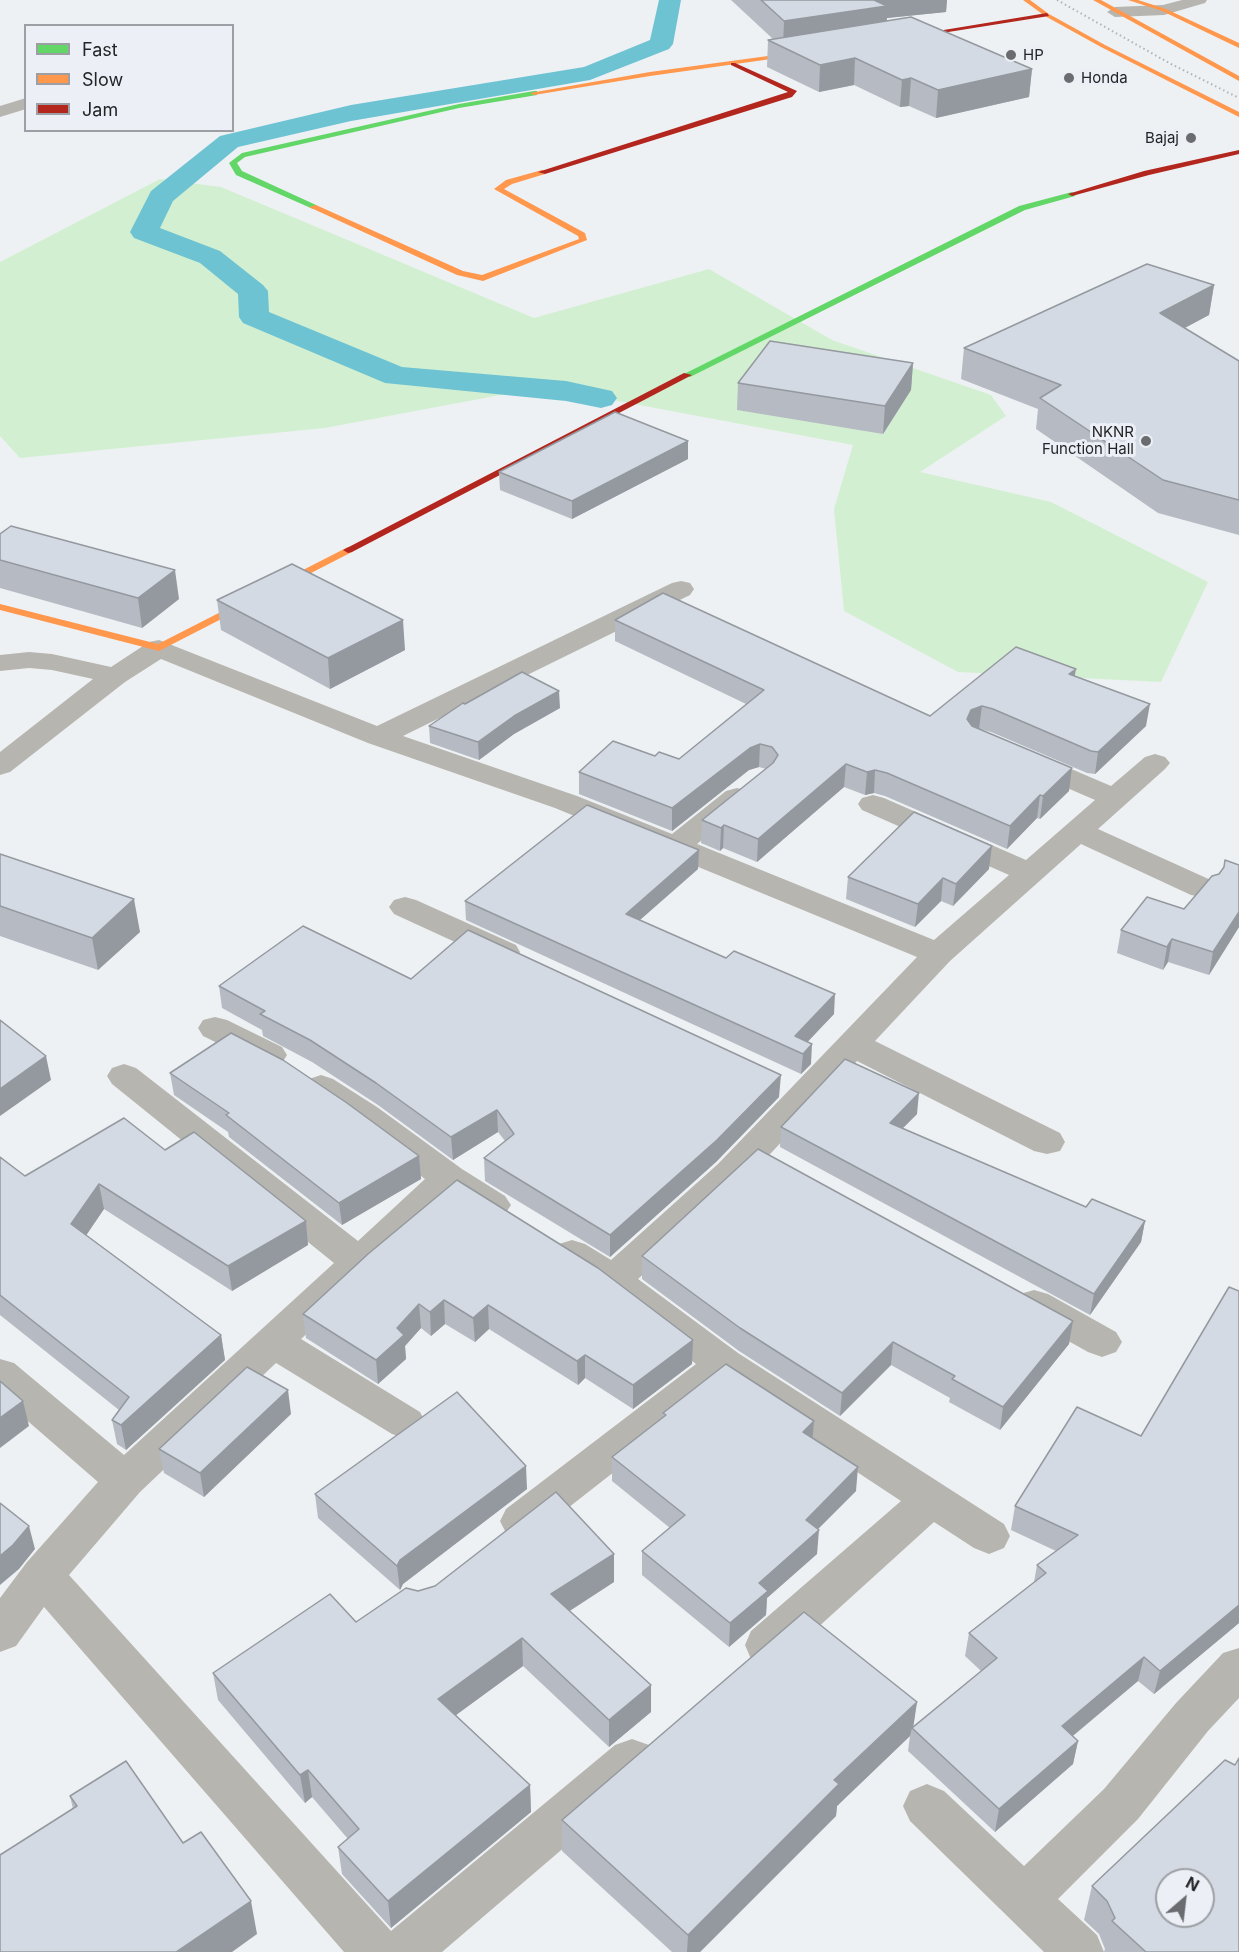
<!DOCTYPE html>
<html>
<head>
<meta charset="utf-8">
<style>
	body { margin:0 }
	#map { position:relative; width:1239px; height:1952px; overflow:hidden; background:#eef1f4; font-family:Inter,sans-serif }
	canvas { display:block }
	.legend { position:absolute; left:24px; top:24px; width:210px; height:108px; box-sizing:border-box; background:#ecf0f6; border:2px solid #9c9fa4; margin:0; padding:8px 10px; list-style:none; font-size:18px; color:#242528 }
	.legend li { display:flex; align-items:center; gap:12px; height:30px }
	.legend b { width:30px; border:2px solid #9c9fa4 }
	.north { position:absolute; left:1155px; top:1868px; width:60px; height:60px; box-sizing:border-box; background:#ecf0f6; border:2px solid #9c9fa4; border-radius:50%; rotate:28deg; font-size:16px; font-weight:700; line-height:24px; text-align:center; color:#242528 }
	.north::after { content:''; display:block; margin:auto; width:21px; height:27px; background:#6b6c6f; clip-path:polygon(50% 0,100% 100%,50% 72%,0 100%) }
</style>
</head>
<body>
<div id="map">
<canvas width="1239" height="1952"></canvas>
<ul class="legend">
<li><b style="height:8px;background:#63d668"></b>Fast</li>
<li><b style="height:8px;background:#ff974d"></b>Slow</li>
<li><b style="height:8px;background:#b3261e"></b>Jam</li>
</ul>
<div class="north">N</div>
</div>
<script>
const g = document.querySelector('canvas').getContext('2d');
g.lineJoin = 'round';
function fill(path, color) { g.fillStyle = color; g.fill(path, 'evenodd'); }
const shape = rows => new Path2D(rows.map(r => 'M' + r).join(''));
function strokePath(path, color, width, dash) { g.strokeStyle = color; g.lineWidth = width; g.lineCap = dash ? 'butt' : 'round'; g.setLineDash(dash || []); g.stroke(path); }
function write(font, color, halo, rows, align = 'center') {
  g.font = font + ' Inter,sans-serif'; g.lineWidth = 6; g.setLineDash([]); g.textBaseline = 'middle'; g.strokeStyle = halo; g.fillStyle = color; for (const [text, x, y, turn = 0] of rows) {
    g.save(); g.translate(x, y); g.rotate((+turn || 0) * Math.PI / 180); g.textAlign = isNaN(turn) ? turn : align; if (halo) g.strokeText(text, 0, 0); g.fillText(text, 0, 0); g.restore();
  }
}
fill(shape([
	[160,179,221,187,534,318,709,269,832,340,991,395,1006,416,920,472,1051,502,1208,582,1161,682,958,672,844,611,834,509,853,445,543,387,325,428,20,458,0,436,0,262]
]), '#d2f0d1');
fill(shape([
	[659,0,681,0,673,44,669,49,590,80,351,121,238,147,173,201,160,228,220,251,263,285,268,291,269,312,402,367,566,381,612,391,617,398,612,405,601,408,566,401,385,383,243,323,239,317,238,294,200,263,134,238,130,232,151,191,220,136,351,105,584,67,650,40,659,0]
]), '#6ec3d3');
fill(shape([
	[1182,0,1207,0,1205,3,1164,15,1115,17,1107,12,1115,7,1163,5,1182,0],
	[26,98,26,109,0,117,0,106,26,98],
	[681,581,690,583,694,589,690,595,403,736,577,796,672,834,726,791,737,788,748,791,752,797,748,803,697,844,934,940,1009,875,862,810,858,804,862,798,873,795,884,798,1026,860,1095,800,1021,768,1016,762,1021,756,1031,753,1041,756,1111,786,1145,757,1155,754,1165,757,1170,763,1165,769,1098,829,1213,881,1218,888,1213,895,1202,897,1191,895,1081,844,950,961,875,1041,1060,1133,1065,1142,1060,1151,1047,1154,1034,1151,857,1061,744,1182,638,1279,738,1353,1004,1524,1010,1536,1004,1548,989,1554,974,1548,934,1522,783,1659,767,1664,751,1659,745,1645,751,1631,901,1501,725,1385,536,1533,521,1538,506,1533,500,1521,506,1509,696,1364,599,1290,559,1264,553,1254,559,1244,572,1240,585,1244,611,1260,718,1164,917,957,555,808,368,743,161,659,125,682,10,772,0,775,0,752,93,679,52,670,29,668,0,671,0,655,29,652,52,654,111,667,149,642,159,640,377,726,672,583,681,581],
	[405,897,416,900,516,945,520,952,516,959,504,962,492,959,394,914,389,907,394,900,405,897],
	[215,1017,227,1020,282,1047,287,1055,282,1063,270,1066,258,1063,203,1036,198,1028,203,1020,215,1017],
	[124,1064,136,1068,358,1241,425,1179,351,1123,309,1095,304,1087,309,1079,321,1075,333,1079,377,1107,462,1169,505,1196,511,1205,505,1214,492,1218,479,1214,452,1197,301,1339,420,1412,426,1423,420,1434,406,1439,392,1434,276,1363,140,1492,69,1575,391,1931,615,1745,632,1739,649,1745,655,1760,649,1775,442,1952,344,1952,44,1607,16,1646,0,1652,0,1598,27,1562,98,1482,0,1397,0,1359,14,1363,124,1455,334,1263,112,1084,107,1076,112,1068,124,1064],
	[1034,1290,1048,1294,1116,1332,1122,1342,1116,1352,1102,1357,1088,1352,1020,1314,1015,1304,1020,1294,1034,1290],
	[1239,1648,1239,1698,1208,1731,1138,1819,1058,1899,1097,1935,1104,1952,1044,1952,910,1821,903,1806,910,1791,927,1784,944,1791,1024,1866,1104,1789,1176,1703,1223,1653,1239,1648]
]), '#b7b5af');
fill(shape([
	[534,91,537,91,537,95,459,108,245,157,237,163,242,171,316,205,317,207,313,209,236,175,229,163,242,153,459,104,534,91],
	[1072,192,1076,194,1075,196,1025,210,690,377,682,375,1019,206,1072,192]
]), '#63d668');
fill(shape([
	[1023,0,1030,0,1049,14,1105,45,1239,112,1239,117,1101,47,1045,16,1023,0],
	[1093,0,1101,0,1239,76,1239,81,1093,0],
	[1128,0,1138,0,1166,9,1239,43,1239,48,1162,11,1128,0],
	[812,50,814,53,650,76,534,95,530,93,650,72,812,50],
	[542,170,546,172,545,174,512,184,504,189,585,233,587,240,483,281,457,275,309,207,316,205,463,271,482,275,579,239,578,236,494,189,506,180,542,170],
	[348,547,353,550,352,552,159,651,0,610,0,604,158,644,348,547]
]), '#ff974d');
fill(shape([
	[1047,13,1049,16,898,40,895,38,1047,13],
	[731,63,735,63,797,91,792,97,545,174,538,172,788,92,731,65,731,63],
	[1239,150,1239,154,1149,175,1072,196,1068,194,1144,171,1239,150],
	[684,373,692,375,352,552,348,553,343,550,684,373]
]), '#b3261e');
strokePath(shape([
	[1057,0,1171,64,1239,98]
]), '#b2b2b0', 2, [1.5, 3]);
fill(shape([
	[731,0,947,0,946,12,887,18,886,21,1032,69,1029,97,936,118,909,106,900,107,854,85,819,92,767,67,768,40,773,39],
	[1214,285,1209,315,1184,328,1239,361,1239,535,1158,513,1036,429,1038,409,961,379,964,348],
	[913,363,911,390,883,434,737,410,738,383],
	[688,459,572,519,500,490,499,472],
	[0,534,179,599,142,628,0,588],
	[217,600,405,650,330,689,221,630],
	[615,620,930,716,1074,676,1146,726,1095,774,1087,773,991,732,980,729,1069,791,1040,819,1037,818,1007,849,885,796,874,793,865,795,844,787,757,862,723,848,720,851,701,843,702,820,766,769,759,767,749,770,672,831,579,794,579,772,655,756,679,759,746,704,615,641],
	[465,704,560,708,514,734,479,760,430,743,429,726],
	[0,854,140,932,98,970,0,936],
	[1225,860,1239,865,1239,927,1209,975,1168,962,1163,970,1117,953,1121,930,1184,909,1219,874,1223,869],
	[698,869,640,920,834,1014,807,1042,811,1064,801,1074,466,920,465,901],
	[989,869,953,906,941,901,915,927,846,899,848,877],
	[411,979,779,1097,716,1162,610,1257,485,1181,484,1158,505,1141,498,1132,453,1160,378,1105,312,1062,263,1036,262,1030,222,1008,219,986],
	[170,1073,419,1156,421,1179,342,1225,229,1137,228,1132,174,1095],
	[917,1114,903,1128,1086,1207,1145,1221,1141,1242,1090,1315,780,1147,781,1127],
	[165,1150,306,1221,308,1245,232,1291,104,1209,86,1235,221,1335,225,1360,126,1450,117,1444,112,1420,119,1410,0,1315,0,1157,25,1176],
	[368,1254,692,1364,633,1409,585,1378,578,1385,489,1329,475,1342,445,1324,431,1336,421,1328,405,1346,406,1359,378,1384,306,1338,303,1314],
	[642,1256,1073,1321,1069,1344,1000,1430,949,1402,950,1398,891,1365,840,1416,739,1351,642,1279],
	[1077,1407,1239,1623,1154,1694,1138,1681,1073,1736,1078,1741,1073,1764,995,1832,908,1751,910,1736,837,1806,836,1816,700,1952,672,1952,562,1851,562,1820,917,1702,913,1726,981,1671,965,1656,969,1633,1034,1582,1037,1565,1056,1551,1011,1530,1015,1506],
	[663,1413,812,1438,856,1491,818,1529,817,1554,767,1598,766,1615,729,1647,642,1575,642,1551,670,1528,612,1481,612,1457,663,1417],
	[291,1414,204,1497,164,1473,159,1449],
	[527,1489,403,1584,400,1590,318,1518,315,1494],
	[614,1554,614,1582,570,1611,651,1712,609,1747,523,1666,456,1715,530,1785,531,1812,391,1928,342,1874,338,1847,348,1839,312,1797,305,1803,218,1700,213,1673,356,1622,418,1591],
	[70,1796,183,1843,257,1934,73,1809],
	[1092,1886,1239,1952,1104,1952,1105,1949,1099,1934,1084,1920]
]), '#b6bbc3');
fill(shape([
	[859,0,947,0,946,12,887,18,886,33,783,47,784,21],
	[855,58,854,85,819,92,820,65],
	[1032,69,1029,97,936,118,938,90],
	[911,78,909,106,900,107,902,80],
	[1214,285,1209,315,1155,344,1160,313],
	[913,363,911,390,883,434,885,406],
	[688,441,688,459,572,519,572,501],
	[175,570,179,599,142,628,138,598],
	[403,620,405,650,330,689,328,658],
	[1076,669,1072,691,1069,674],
	[559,691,560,708,514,734,479,760,478,742,514,716],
	[1150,704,1146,726,1095,774,1098,752],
	[982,706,979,729,968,733,967,719,971,710],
	[760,744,759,767,749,770,672,831,672,808,750,748],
	[846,764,844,787,757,862,758,839],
	[1072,768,1069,791,1040,819,1043,796],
	[875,770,874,793,865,795,867,772],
	[1040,795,1037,818,1007,849,1010,826],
	[724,825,723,848,720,851,721,828],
	[992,846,989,869,953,906,956,884],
	[699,850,698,869,625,933,626,914],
	[943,878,941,901,915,927,918,904],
	[134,899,140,932,98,970,92,938],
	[1239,912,1239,927,1209,975,1213,952],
	[1172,939,1168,962,1163,970,1167,947],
	[835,994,834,1014,798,1052,795,1036],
	[812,1044,811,1064,801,1074,803,1054],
	[46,1056,51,1080,0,1116,0,1089],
	[781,1075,779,1097,716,1162,610,1257,610,1235],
	[919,1093,917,1114,888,1143,890,1123],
	[497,1110,498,1132,453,1160,451,1137],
	[419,1156,421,1179,342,1225,339,1203],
	[99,1184,104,1209,77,1249,71,1224],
	[306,1221,308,1245,232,1291,228,1266],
	[1145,1221,1141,1242,1090,1315,1094,1294],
	[444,1300,445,1324,431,1336,430,1312],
	[419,1304,421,1328,405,1346,406,1359,378,1384,376,1360,397,1328],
	[488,1305,489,1329,475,1342,473,1318],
	[1073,1321,1069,1344,1000,1430,1003,1407],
	[221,1335,225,1360,126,1450,121,1425],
	[693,1340,692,1364,633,1409,633,1385],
	[893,1342,891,1365,840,1416,842,1393],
	[585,1355,585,1378,578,1385,577,1361],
	[288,1390,291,1414,204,1497,200,1473],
	[23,1401,29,1426,0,1448,0,1418],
	[814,1421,812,1445,803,1432],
	[526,1466,527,1489,403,1584,400,1590,397,1566,400,1560],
	[858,1467,856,1491,805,1542,819,1530,817,1554,767,1598,766,1615,729,1647,730,1623,806,1520],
	[29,1526,35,1549,19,1569,0,1585,0,1556],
	[614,1554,614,1582,552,1622,551,1594],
	[1239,1605,1239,1623,1154,1694,1160,1671],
	[522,1638,523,1666,441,1726,438,1699],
	[1144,1657,1138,1681,1057,1749,1062,1726],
	[651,1685,651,1712,609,1747,609,1720],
	[917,1702,913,1729,912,1728,910,1736,837,1806,836,1816,700,1952,687,1952,688,1935,834,1780],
	[1078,1741,1073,1764,995,1832,999,1809],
	[308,1770,312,1797,305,1803,300,1775],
	[530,1785,531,1812,391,1928,388,1901],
	[251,1901,257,1934,232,1952,176,1952]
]), '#94999f');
const building = shape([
	[761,0,874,0,887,6,784,21,761,0],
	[911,17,1032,69,938,90,911,78,902,80,855,58,820,65,768,40,911,17],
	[1147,264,1214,285,1160,313,1239,361,1239,500,1163,480,1040,398,1061,385,964,348,1147,264],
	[770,341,913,363,885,406,738,383,770,341],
	[615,412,688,441,572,501,499,472,615,412],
	[11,526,175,570,138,598,0,560,0,534,11,526],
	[292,564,403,620,328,658,217,600,292,564],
	[663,593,930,716,1016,647,1076,669,1069,674,1150,704,1098,752,1091,751,993,709,982,706,971,710,967,719,972,726,1072,768,1043,796,1040,795,1010,826,887,773,875,770,867,772,846,764,758,839,724,825,721,828,702,820,773,763,778,755,772,747,760,744,750,748,672,808,579,772,613,741,655,756,659,752,679,759,764,690,615,620,663,593],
	[522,672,559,691,514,716,478,742,429,726,463,703,465,704,522,672],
	[587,805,699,850,626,914,726,958,734,951,835,994,795,1036,812,1044,803,1054,465,901,587,805],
	[914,812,992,846,956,884,943,878,918,904,848,877,914,812],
	[0,854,134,899,92,938,0,906,0,854],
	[1225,860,1239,865,1239,912,1213,952,1172,939,1167,947,1121,930,1147,897,1184,909,1212,876,1219,874,1224,867,1225,860],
	[303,926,411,979,468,930,781,1075,717,1140,610,1235,484,1158,514,1134,497,1110,451,1137,376,1083,310,1040,260,1014,265,1011,219,986,303,926],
	[0,1020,46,1056,0,1089,0,1020],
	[231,1033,283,1060,347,1103,419,1156,339,1203,226,1115,229,1113,170,1073,231,1033],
	[845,1059,919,1093,890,1123,1086,1207,1092,1199,1145,1221,1094,1294,781,1127,845,1059],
	[124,1118,165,1150,194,1132,306,1221,228,1266,99,1184,71,1224,221,1335,121,1425,112,1420,129,1397,0,1295,0,1157,25,1176,124,1118],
	[758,1149,1073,1321,1003,1407,952,1379,955,1376,893,1342,842,1393,740,1328,642,1256,758,1149],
	[457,1180,598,1268,693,1340,633,1385,585,1355,577,1361,488,1305,473,1318,444,1300,430,1312,419,1304,397,1328,404,1335,376,1360,303,1314,368,1254,457,1180],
	[1229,1287,1239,1291,1239,1605,1160,1671,1144,1657,1062,1726,1078,1741,999,1809,912,1728,997,1658,969,1633,1046,1573,1037,1565,1078,1535,1015,1506,1077,1407,1141,1436,1229,1287],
	[726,1364,814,1421,803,1432,858,1467,806,1520,819,1530,759,1583,768,1591,730,1623,642,1551,685,1515,612,1457,666,1415,663,1413,726,1364],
	[247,1367,288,1390,200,1473,159,1449,247,1367],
	[0,1381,23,1401,0,1418,0,1381],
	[457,1392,526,1466,400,1560,397,1566,315,1494,457,1392],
	[556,1492,614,1554,551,1594,651,1685,609,1720,522,1638,438,1699,530,1785,388,1901,338,1847,359,1829,308,1770,300,1775,213,1673,330,1594,356,1622,406,1588,418,1591,435,1586,556,1492],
	[0,1503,29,1526,13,1545,0,1556,0,1503],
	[804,1612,917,1702,834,1780,839,1784,688,1935,562,1820,804,1612],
	[1239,1758,1239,1952,1146,1952,1112,1921,1115,1918,1107,1901,1092,1886,1225,1760,1235,1765,1239,1758],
	[1167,1880,1203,1880,1203,1916,1167,1916,1167,1880],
	[126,1761,183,1843,201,1832,251,1901,176,1952,0,1952,0,1855,77,1806,70,1796,126,1761]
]);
fill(building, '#d4dae3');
strokePath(building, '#94999f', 1.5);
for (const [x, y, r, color] of [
	[1011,55,6,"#6b6c6f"],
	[1069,78,6,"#6b6c6f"],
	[1191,138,6,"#6b6c6f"],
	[1146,441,6,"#6b6c6f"]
]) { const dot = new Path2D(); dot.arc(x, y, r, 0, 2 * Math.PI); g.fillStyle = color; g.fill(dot); strokePath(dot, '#ecf0f6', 2); }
write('15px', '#242528', '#ecf0f6', [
	["HP",1023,55],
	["Honda",1081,78],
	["Bajaj",1179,138,"right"],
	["NKNR",1134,432,"right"],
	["Function Hall",1134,449,"right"]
], 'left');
</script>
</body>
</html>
